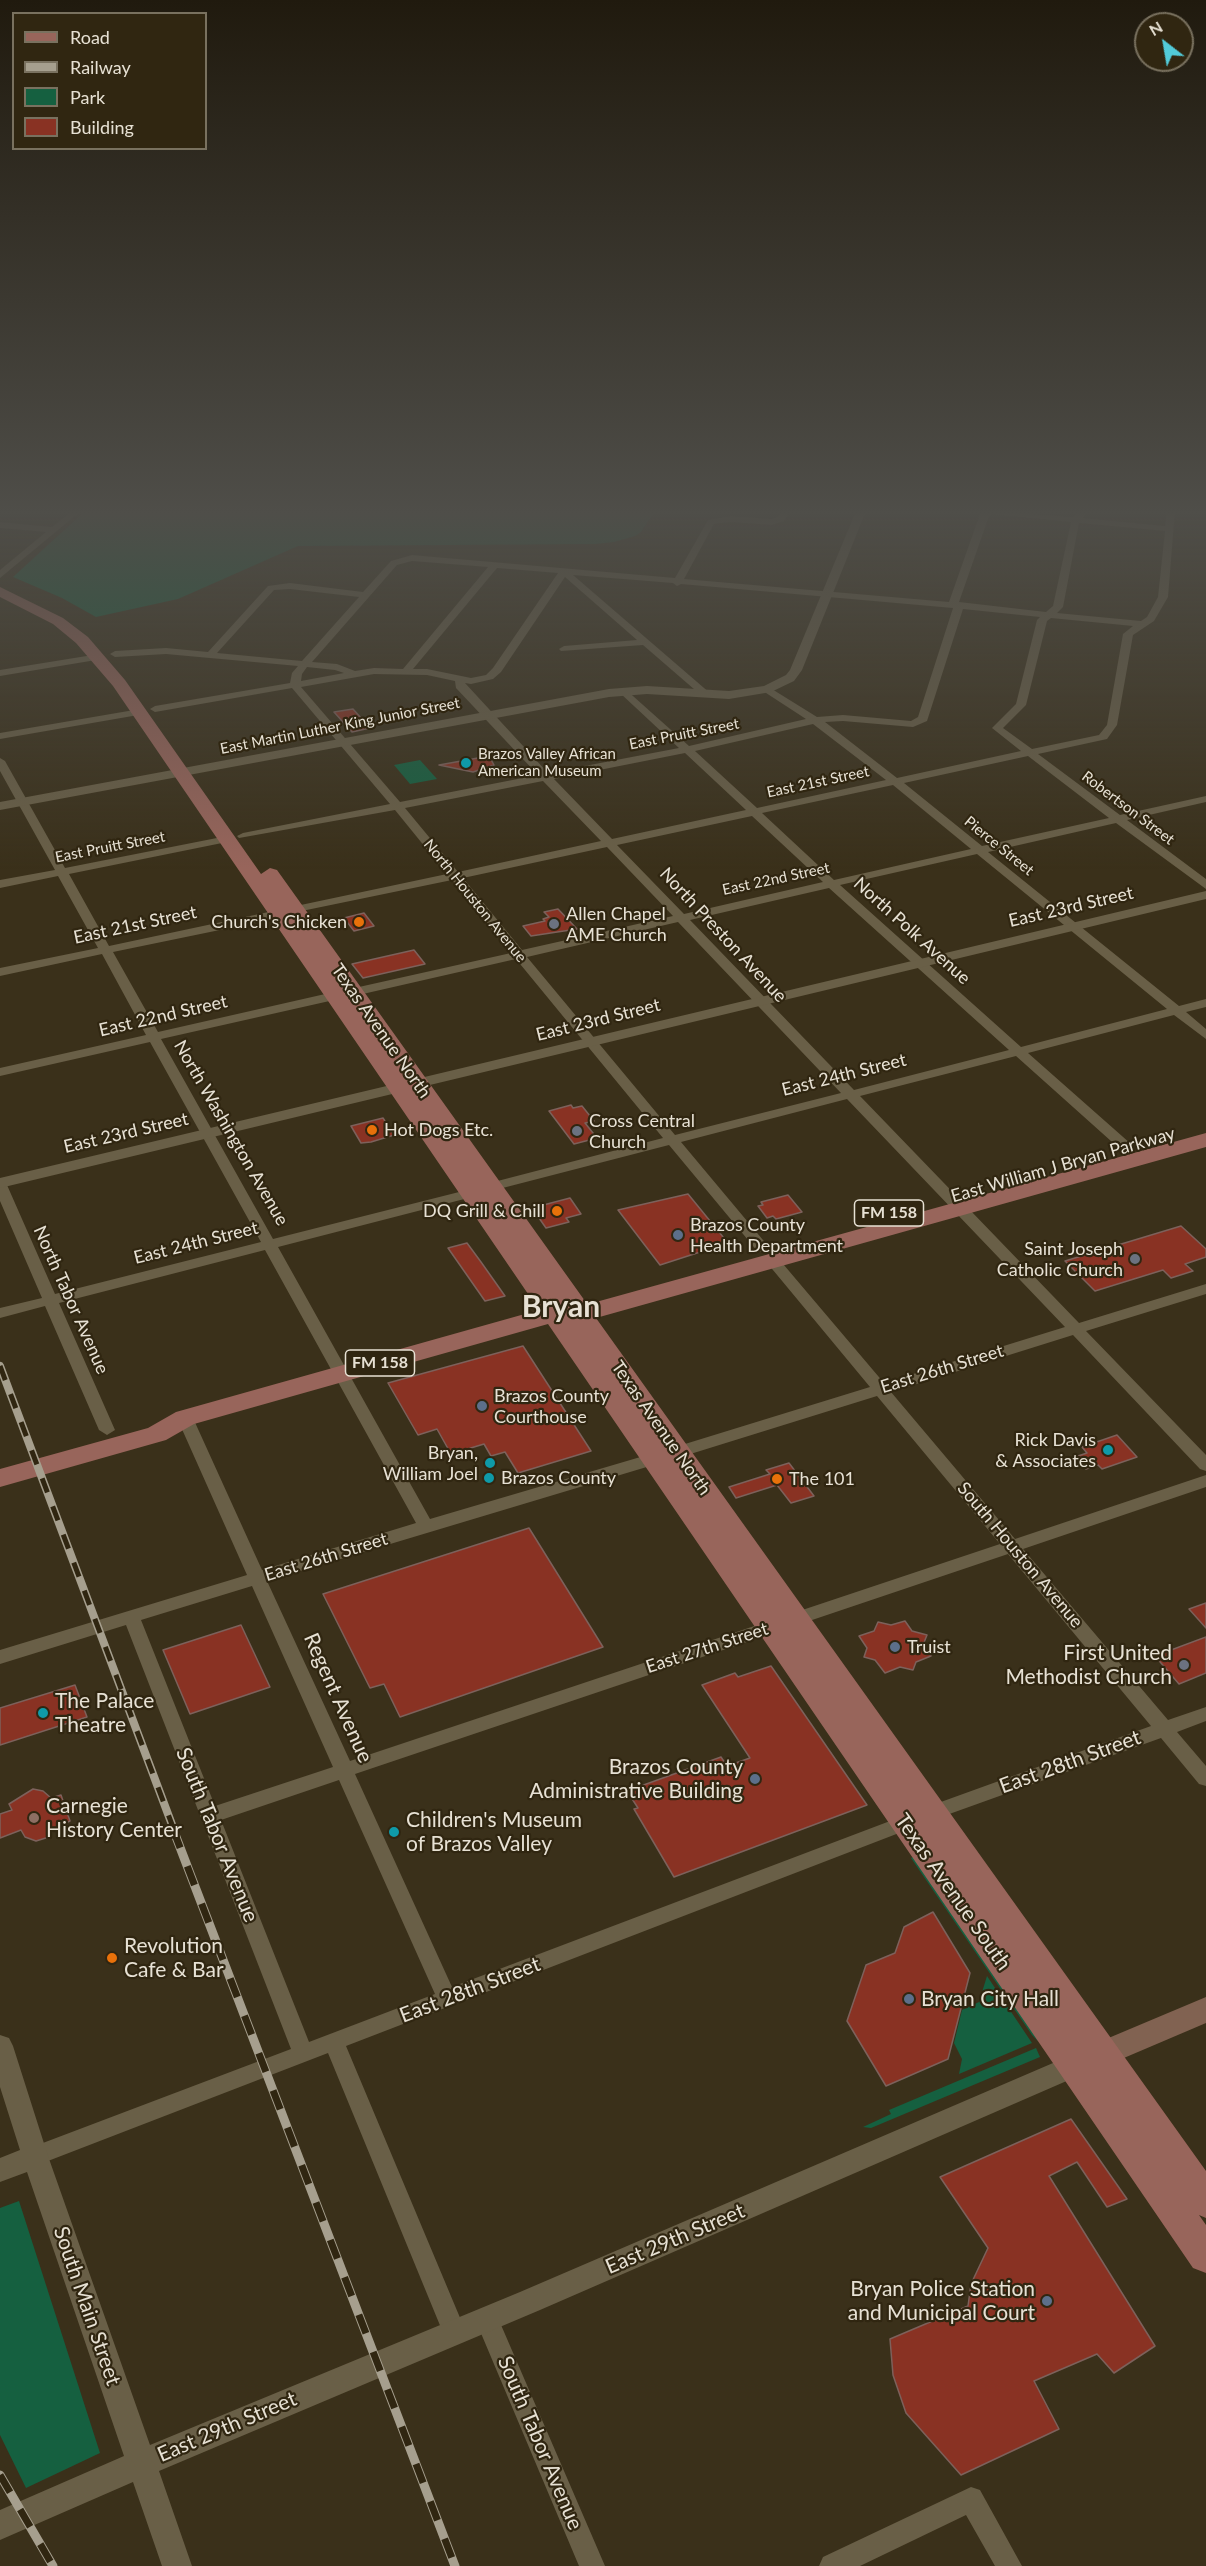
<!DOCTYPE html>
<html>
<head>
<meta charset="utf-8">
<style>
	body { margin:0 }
	#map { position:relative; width:1206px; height:2566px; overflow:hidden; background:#3a301a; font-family:Lato,sans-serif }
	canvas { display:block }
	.legend { position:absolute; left:12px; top:12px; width:195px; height:138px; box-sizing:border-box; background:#302611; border:2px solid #79715f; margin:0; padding:8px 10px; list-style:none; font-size:18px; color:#e7e1d4 }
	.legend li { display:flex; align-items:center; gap:12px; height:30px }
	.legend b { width:30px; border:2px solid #79715f }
	.north { position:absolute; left:1134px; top:12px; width:60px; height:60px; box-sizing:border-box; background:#302611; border:2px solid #79715f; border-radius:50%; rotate:329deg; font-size:16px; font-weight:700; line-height:24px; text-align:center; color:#e7e1d4 }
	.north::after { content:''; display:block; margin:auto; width:21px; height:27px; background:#52cbd9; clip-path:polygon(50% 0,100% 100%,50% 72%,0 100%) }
</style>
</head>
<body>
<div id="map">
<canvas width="1206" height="2566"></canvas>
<ul class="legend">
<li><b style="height:8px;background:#98655b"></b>Road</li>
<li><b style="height:8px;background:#a69f8e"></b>Railway</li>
<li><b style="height:16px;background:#156040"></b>Park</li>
<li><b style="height:16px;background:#893223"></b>Building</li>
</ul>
<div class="north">N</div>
</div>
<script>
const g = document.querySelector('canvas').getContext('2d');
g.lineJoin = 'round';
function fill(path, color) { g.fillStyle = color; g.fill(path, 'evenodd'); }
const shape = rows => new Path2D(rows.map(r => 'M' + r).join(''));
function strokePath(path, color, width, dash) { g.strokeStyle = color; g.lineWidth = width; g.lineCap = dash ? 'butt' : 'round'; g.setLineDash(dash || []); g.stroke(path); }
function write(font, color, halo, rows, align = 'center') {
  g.font = font + ' Lato,sans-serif'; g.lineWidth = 4.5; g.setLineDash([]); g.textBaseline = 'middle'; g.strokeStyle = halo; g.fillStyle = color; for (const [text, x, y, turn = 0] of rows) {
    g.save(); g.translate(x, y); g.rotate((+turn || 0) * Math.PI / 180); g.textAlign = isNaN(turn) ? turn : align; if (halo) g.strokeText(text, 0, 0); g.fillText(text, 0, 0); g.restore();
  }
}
fill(shape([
	[85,511,655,511,641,532,635,536,614,542,596,544,298,546,178,599,96,617,62,598,13,577],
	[420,760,437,779,410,784,394,765],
	[915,1856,1042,2040,1038,2041,1032,2035,911,1858],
	[987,1976,1032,2043,959,2074,962,2059,954,2043,962,2010,979,2002],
	[1036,2048,1040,2057,871,2128,863,2127,891,2114,889,2110],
	[19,2201,100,2453,26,2488,0,2435,0,2208]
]), '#156040');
const building = shape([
	[353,709,370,728,352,732,334,712,353,709],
	[489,756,494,765,473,772,439,765,489,756],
	[558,909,577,929,531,936,523,926,545,921,543,919,549,917,544,912,558,909],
	[364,913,374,926,354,931,344,918,364,913],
	[414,950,425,964,363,978,352,964,414,950],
	[571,1105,573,1108,582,1106,594,1121,585,1123,597,1138,574,1144,549,1111,571,1105],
	[383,1118,394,1135,371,1142,361,1143,351,1126,383,1118],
	[688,1194,728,1243,660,1265,618,1210,688,1194],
	[788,1195,802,1212,776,1219,773,1216,767,1218,758,1206,763,1205,761,1202,788,1195],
	[570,1198,581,1214,566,1218,569,1222,546,1228,532,1208,570,1198],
	[1181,1226,1206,1249,1206,1257,1185,1264,1193,1271,1171,1278,1163,1270,1095,1291,1065,1261,1181,1226],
	[467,1243,481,1262,505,1296,485,1301,448,1248,467,1243],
	[523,1346,591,1451,518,1473,505,1452,491,1456,484,1444,451,1454,437,1429,418,1435,388,1383,523,1346],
	[1117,1435,1137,1457,1102,1469,1098,1465,1086,1469,1075,1457,1087,1453,1082,1447,1117,1435],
	[789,1463,814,1496,791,1503,777,1485,736,1498,729,1487,770,1474,766,1470,789,1463],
	[529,1528,603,1647,400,1717,384,1684,370,1688,323,1594,529,1528],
	[1206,1603,1206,1628,1189,1609,1206,1603],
	[905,1621,912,1631,927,1635,923,1645,931,1656,916,1662,913,1670,900,1667,885,1673,875,1660,864,1657,867,1648,859,1636,874,1631,878,1622,891,1625,905,1621],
	[241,1625,270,1687,190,1714,163,1650,241,1625],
	[1206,1637,1206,1673,1179,1684,1155,1656,1206,1637],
	[771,1666,867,1805,674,1877,634,1809,638,1808,627,1791,721,1757,727,1766,750,1758,702,1685,735,1673,738,1677,771,1666],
	[75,1685,87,1717,0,1745,0,1708,75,1685],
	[33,1789,43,1791,51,1798,61,1795,70,1821,53,1829,49,1837,36,1841,25,1837,21,1830,0,1838,0,1814,12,1810,9,1804,33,1789],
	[933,1912,970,1973,948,2059,886,2086,847,2021,866,1965,895,1953,904,1927,933,1912],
	[1071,2119,1127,2199,1107,2207,1077,2162,1049,2176,1155,2346,1114,2373,1097,2354,1034,2381,1059,2429,961,2475,906,2413,893,2375,890,2339,968,2306,971,2284,988,2248,940,2177,1071,2119]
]);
fill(building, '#893223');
strokePath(building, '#7d615b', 1.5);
fill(shape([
	[72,511,81,511,0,578,0,570,46,532,0,528,0,522,52,527,72,511],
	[782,511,790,511,784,521,772,525,730,522,714,524,684,579,949,602,981,511,1074,517,1079,511,1087,511,1083,518,1165,526,1167,511,1175,511,1168,597,1154,621,1133,635,1117,725,1107,739,1038,754,1120,815,1206,796,1206,802,1127,820,1206,879,1206,889,1116,823,988,852,1179,1006,1206,999,1206,1007,1186,1012,1206,1029,1206,1039,1174,1015,1028,1053,1131,1144,1133,1147,1131,1150,1126,1151,1121,1150,1016,1056,860,1096,1079,1323,1206,1284,1206,1294,1086,1331,1206,1455,1206,1471,1200,1469,1073,1335,891,1392,1015,1539,1206,1475,1206,1487,1023,1549,1168,1720,1206,1707,1206,1721,1177,1732,1206,1766,1206,1786,1199,1784,1161,1738,941,1817,934,1820,927,1817,924,1812,927,1807,1151,1726,1008,1554,355,1774,452,1987,898,1818,905,1815,912,1818,915,1823,912,1828,346,2046,466,2332,462,2340,454,2343,446,2340,328,2053,35,2166,27,2163,24,2156,27,2149,291,2049,126,1625,0,1664,0,1650,247,1575,177,1418,179,1414,185,1413,193,1418,262,1570,416,1523,265,1250,59,1303,115,1430,107,1435,99,1430,45,1306,0,1318,0,1308,42,1298,0,1201,0,1181,7,1185,55,1294,261,1242,150,1042,0,1076,0,1068,146,1035,102,954,0,976,0,968,98,948,58,876,0,888,0,880,55,870,0,771,0,758,5,761,65,868,227,836,233,839,227,842,69,874,109,946,278,910,284,914,278,918,113,952,158,1032,334,992,340,996,334,1000,161,1039,273,1239,471,1189,478,1193,476,1196,278,1247,430,1519,654,1453,660,1455,662,1459,660,1463,267,1581,350,1761,1000,1544,877,1396,684,1456,672,1456,670,1452,672,1448,870,1387,768,1264,766,1261,768,1258,778,1258,884,1383,1065,1327,847,1099,681,1142,768,1246,770,1249,768,1252,758,1252,669,1145,491,1191,486,1190,484,1187,486,1184,663,1138,516,959,354,996,350,995,350,989,511,953,452,880,292,913,292,907,296,906,447,874,395,810,239,838,237,836,243,833,390,804,292,688,155,712,150,709,155,706,290,683,292,673,298,666,166,654,115,657,110,654,115,651,166,648,208,652,268,586,290,583,363,592,391,561,412,555,675,578,708,520,730,516,771,519,778,517,782,511],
	[992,514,1071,522,1053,606,1046,612,959,602,989,516,992,514],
	[1079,523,1165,531,1158,597,1147,617,1141,621,1057,613,1063,607,1079,523],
	[412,561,488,567,403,669,374,668,355,671,337,664,312,662,397,565,412,561],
	[497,568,558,573,493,668,486,675,471,678,427,669,413,669,497,568],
	[573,575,673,583,677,586,681,584,953,608,918,717,911,721,843,715,817,717,767,686,763,687,763,691,806,719,689,746,624,688,620,689,620,693,679,748,548,773,465,683,471,684,493,679,501,672,565,577,637,640,564,646,559,649,561,651,643,645,702,696,711,694,573,575],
	[290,589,359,597,302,661,217,653,274,590,290,589],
	[963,609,1040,617,1037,620,1016,704,992,728,1021,751,897,778,825,722,843,721,913,727,927,721,963,609],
	[1051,618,1133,626,1123,634,1107,725,1099,735,1032,749,1003,728,1026,705,1047,621,1051,618],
	[307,667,335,670,344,673,301,681,302,674,307,667],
	[374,674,427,675,455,681,456,688,538,775,400,802,301,687,374,674],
	[813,724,886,780,757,808,695,751,813,724],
	[685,753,746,810,612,839,554,779,685,753],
	[1028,756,1109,818,982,846,904,783,1028,756],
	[543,781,601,841,458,872,405,808,543,781],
	[893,785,971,849,834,880,762,813,893,785],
	[752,816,823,882,684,914,617,845,752,816],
	[607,847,673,916,522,950,463,878,607,847],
	[977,854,1167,1009,1021,1047,840,885,977,854],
	[829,888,1009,1050,854,1090,690,920,829,888],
	[678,922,841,1093,675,1135,527,957,678,922],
	[252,1586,333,1767,215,1806,141,1620,252,1586],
	[339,1780,435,1994,309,2042,221,1820,339,1780],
	[99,654,104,657,102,659,0,676,0,670,99,654],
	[140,709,145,712,144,714,0,739,0,733,140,709],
	[487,2308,495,2311,605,2566,579,2566,475,2319,479,2311,487,2308],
	[971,2487,980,2490,1022,2566,995,2566,966,2515,860,2566,819,2566,823,2557,971,2487]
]), '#695f47');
fill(shape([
	[856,511,866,511,802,670,794,681,771,692,729,699,647,694,609,697,0,810,0,802,609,689,647,686,729,691,764,686,786,675,790,670,856,511],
	[1206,891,1206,899,0,1188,0,1178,1206,891],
	[0,2035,9,2038,13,2046,48,2156,150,2445,520,2292,1067,2057,1076,2054,1085,2057,1089,2065,1085,2073,540,2310,159,2471,192,2566,162,2566,133,2482,0,2540,0,2510,124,2456,27,2172,0,2182,0,2158,20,2150,0,2087,0,2035]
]), '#695f47');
fill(shape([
	[1206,1997,1206,2023,1091,2072,1080,2068,1076,2059,1080,2050,1206,1997]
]), '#816251');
fill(shape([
	[0,587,63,618,88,637,125,680,261,874,270,868,277,870,585,1301,596,1302,1206,1133,1206,1147,596,1318,1206,2171,1206,2218,1199,2215,1206,2225,1206,2273,1193,2268,548,1324,194,1424,166,1440,0,1487,0,1469,148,1428,176,1412,539,1310,113,686,76,643,53,624,0,597,0,587]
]), '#98655b');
const railFar1 = shape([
	[0,1366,174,1830]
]);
const rail = shape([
	[173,1829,455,2566],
	[0,2475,53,2566]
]);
strokePath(railFar1, '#a69f8e', 8);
strokePath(rail, '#a69f8e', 9);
strokePath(railFar1, '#302611', 5, [15]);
strokePath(rail, '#302611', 7, [20]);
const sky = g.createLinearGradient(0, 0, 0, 870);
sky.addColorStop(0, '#201a0e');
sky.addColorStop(0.59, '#4f4e49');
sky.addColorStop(1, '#4f4e4900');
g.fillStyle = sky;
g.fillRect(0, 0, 1206, 870);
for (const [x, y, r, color] of [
	[466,763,6,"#0f9aa8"],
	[359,922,6,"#e8710a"],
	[554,924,6,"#6b7280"],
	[372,1130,6,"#e8710a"],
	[577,1131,6,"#6b7280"],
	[557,1211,6,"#e8710a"],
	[678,1235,6,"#5c6f8a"],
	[1135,1259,6,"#6b7280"],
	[482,1406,6,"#5c6f8a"],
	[1108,1450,6,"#0f9aa8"],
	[490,1463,6,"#0f9aa8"],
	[489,1478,6,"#0f9aa8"],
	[777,1479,6,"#e8710a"],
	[895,1647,6,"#5c6f8a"],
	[1184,1665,6,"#6b7280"],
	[43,1713,6,"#0f9aa8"],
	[755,1779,6,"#5c6f8a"],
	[34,1818,6,"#8d6e63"],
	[394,1832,6,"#0f9aa8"],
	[112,1958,6,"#e8710a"],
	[909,1999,6,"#5c6f8a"],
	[1047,2301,6,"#5c6f8a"]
]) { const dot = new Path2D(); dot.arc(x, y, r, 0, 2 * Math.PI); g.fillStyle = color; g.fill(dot); strokePath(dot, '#302611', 2); }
write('15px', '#e7e1d4', '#302611', [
	["East Martin Luther King Junior Street",340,726,-11],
	["East Pruitt Street",684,734,-11],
	["East 21st Street",818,782,-12],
	["Robertson Street",1128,808,37],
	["Pierce Street",999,846,39],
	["East Pruitt Street",110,847,-11],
	["East 22nd Street",776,879,-12],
	["North Houston Avenue",475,901,51]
]);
write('15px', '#e7e1d4', '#302611', [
	["Brazos Valley African",478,754],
	["American Museum",478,771]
], 'left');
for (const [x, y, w] of [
	[889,1213,69],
	[380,1363,69]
]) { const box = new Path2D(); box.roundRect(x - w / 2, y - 13, w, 26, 4.5); g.fillStyle = '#302611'; g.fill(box); strokePath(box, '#e7e1d4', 1.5); }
write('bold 16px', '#e7e1d4', null, [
	["FM 158",889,1213],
	["FM 158",380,1363]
]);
write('18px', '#e7e1d4', '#302611', [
	["East 23rd Street",1071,907,-13],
	["East 21st Street",135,925,-12],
	["North Polk Avenue",912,931,42],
	["North Preston Avenue",723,935,47],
	["East 22nd Street",163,1016,-13],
	["East 23rd Street",598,1020,-14],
	["Texas Avenue North",381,1031,55],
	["East 24th Street",844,1075,-14],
	["East 23rd Street",126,1133,-13],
	["North Washington Avenue",231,1133,60],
	["East William J Bryan Parkway",1063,1165,-16],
	["East 24th Street",196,1243,-14],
	["North Tabor Avenue",71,1300,66],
	["East 26th Street",942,1369,-17],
	["Texas Avenue North",661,1428,55],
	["South Houston Avenue",1020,1555,50],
	["East 26th Street",326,1557,-17],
	["East 27th Street",707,1648,-18]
]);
write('18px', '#e7e1d4', '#302611', [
	["Allen Chapel",566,914],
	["AME Church",566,935],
	["Church's Chicken",347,922,"right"],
	["Cross Central",589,1121],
	["Church",589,1142],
	["Hot Dogs Etc.",384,1130],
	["DQ Grill & Chill",545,1211,"right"],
	["Brazos County",690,1225],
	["Health Department",690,1246],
	["Saint Joseph",1123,1249,"right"],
	["Catholic Church",1123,1270,"right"],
	["Brazos County",494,1396],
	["Courthouse",494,1417],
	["Rick Davis",1096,1440,"right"],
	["& Associates",1096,1461,"right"],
	["Bryan,",478,1453,"right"],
	["William Joel",478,1474,"right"],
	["Brazos County",501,1478],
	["The 101",789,1479],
	["Truist",907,1647]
], 'left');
write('21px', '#e7e1d4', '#302611', [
	["First United",1172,1653,"right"],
	["Methodist Church",1172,1677,"right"],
	["The Palace",55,1701],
	["Theatre",55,1725],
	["Brazos County",743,1767,"right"],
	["Administrative Building",743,1791,"right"],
	["Carnegie",46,1806],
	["History Center",46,1830],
	["Children's Museum",406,1820],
	["of Brazos Valley",406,1844],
	["Revolution",124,1946],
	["Cafe & Bar",124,1970],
	["Bryan City Hall",921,1999],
	["Bryan Police Station",1035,2289,"right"],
	["and Municipal Court",1035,2313,"right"]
], 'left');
write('21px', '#e7e1d4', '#302611', [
	["Regent Avenue",338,1698,66],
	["East 28th Street",1070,1762,-20],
	["South Tabor Avenue",217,1835,68],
	["Texas Avenue South",953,1892,55],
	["East 28th Street",470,1990,-21],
	["East 29th Street",675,2239,-23],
	["South Main Street",87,2306,71],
	["East 29th Street",227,2427,-23],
	["South Tabor Avenue",540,2443,67]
]);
write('bold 30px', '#e7e1d4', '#302611', [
	["Bryan",561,1307]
]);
</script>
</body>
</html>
